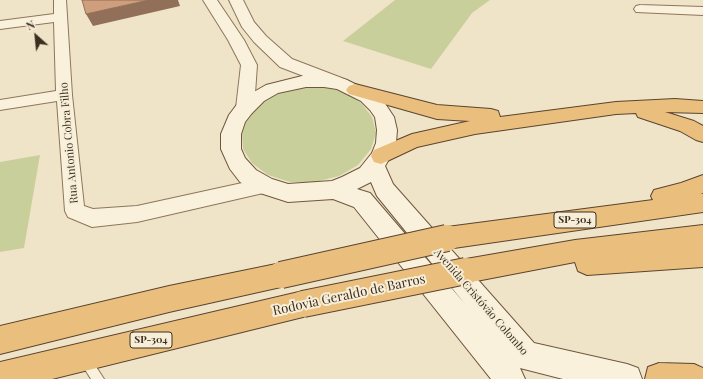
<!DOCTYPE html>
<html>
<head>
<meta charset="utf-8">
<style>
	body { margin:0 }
	#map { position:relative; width:703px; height:379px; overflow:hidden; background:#f0e4c8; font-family:"Playfair Display",serif }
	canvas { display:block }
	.north { position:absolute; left:16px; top:16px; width:40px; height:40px; -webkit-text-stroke:3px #f7eed8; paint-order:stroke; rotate:333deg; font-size:11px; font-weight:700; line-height:16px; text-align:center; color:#3d2e20 }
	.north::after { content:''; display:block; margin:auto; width:14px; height:18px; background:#3d2e20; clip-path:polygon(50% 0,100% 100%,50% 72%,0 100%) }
</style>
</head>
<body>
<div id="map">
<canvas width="703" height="379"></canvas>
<div class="north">N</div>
</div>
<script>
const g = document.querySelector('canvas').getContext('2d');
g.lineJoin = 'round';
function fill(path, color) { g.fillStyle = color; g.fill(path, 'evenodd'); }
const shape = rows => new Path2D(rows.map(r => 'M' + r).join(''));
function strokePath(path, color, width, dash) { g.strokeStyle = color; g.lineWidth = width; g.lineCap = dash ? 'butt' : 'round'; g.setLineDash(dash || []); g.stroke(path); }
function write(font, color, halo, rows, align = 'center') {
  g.font = font + ' "Playfair Display",serif'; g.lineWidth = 4; g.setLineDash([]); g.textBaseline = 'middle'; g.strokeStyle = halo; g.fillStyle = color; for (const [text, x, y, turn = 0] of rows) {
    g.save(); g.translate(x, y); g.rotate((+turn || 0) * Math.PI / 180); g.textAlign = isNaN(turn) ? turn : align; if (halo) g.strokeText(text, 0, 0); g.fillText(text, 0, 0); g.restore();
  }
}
fill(shape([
	[395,0,490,0,472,13,431,69,343,41],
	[312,87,331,88,348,94,362,104,372,117,376,133,371,149,358,165,339,176,315,182,290,182,268,175,252,163,243,149,242,133,247,118,259,105,274,95,293,89],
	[40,155,24,248,0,252,0,162]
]), '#c9cf9b');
const service = shape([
	[85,354,89,356,104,379,91,379,79,360,81,356,85,354]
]);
const minor = shape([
	[54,0,66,0,72,95,84,206,93,209,137,206,265,178,272,181,274,186,272,191,137,222,92,227,68,217,65,211,57,101,0,110,0,100,56,91,54,22,0,29,0,21,54,14,54,0],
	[640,5,703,7,703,15,636,12,634,9,636,6,640,5]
]);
const tertiary = shape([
	[203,0,217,0,244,40,257,65,254,108,252,113,245,114,238,113,236,108,241,65,228,40,203,0],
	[229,0,243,0,254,22,266,36,292,59,347,80,350,84,347,88,341,90,335,88,280,67,254,42,242,27,229,0]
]);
const secondary = shape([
	[306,75,324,75,347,80,373,93,384,102,394,117,397,130,396,143,391,156,385,166,393,184,534,343,627,364,638,368,642,379,563,379,520,368,525,379,491,379,354,207,333,199,288,202,257,192,240,182,230,169,221,149,221,134,229,115,238,103,252,93,266,85,306,75],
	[306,87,324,87,337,89,361,101,370,110,375,117,377,130,376,143,372,153,360,168,342,177,332,181,288,184,272,179,256,170,245,158,241,149,241,134,245,122,252,113,264,101,278,93,306,87],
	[371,182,377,196,465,304,370,193,357,189,371,182]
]);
const trunk = shape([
	[355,84,437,105,491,109,498,111,500,117,616,102,675,99,703,101,703,113,665,112,694,121,703,126,703,142,696,140,680,131,638,117,636,113,616,114,475,134,417,147,381,164,374,162,371,156,374,150,412,134,470,121,437,119,349,94,346,90,349,86,355,84],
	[703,175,703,193,701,194,703,194,703,212,447,249,439,245,435,238,439,231,447,227,653,200,651,196,654,190,681,183,703,175],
	[703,225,703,267,587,275,578,271,575,262,466,283,457,279,453,271,457,263,466,259,575,240,703,225],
	[281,263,290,267,294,275,290,283,281,287,169,312,0,354,0,326,169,286,281,263],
	[303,291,312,295,316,304,312,313,303,317,52,379,0,379,0,362,303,291],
	[659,363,694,364,703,368,703,379,645,379,648,367,659,363]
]);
strokePath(service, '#8d765c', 2);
strokePath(minor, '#8d765c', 2);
strokePath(tertiary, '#8d765c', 2);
strokePath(secondary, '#6f573f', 2);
strokePath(trunk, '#5b4430', 2);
fill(service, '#faf1dc');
fill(minor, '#faf1dc');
fill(tertiary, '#faf1dc');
fill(secondary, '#faf1dc');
fill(trunk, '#eabe7c');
const trunkBridge = shape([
	[281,275,447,238],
	[303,304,466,271]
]);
strokePath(trunkBridge, '#5b4430', 28, []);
strokePath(trunkBridge, '#eabe7c', 26);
fill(shape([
	[149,0,178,0,180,6,93,26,86,14]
]), '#916f58');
const building = shape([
	[82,0,149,0,86,14,82,0]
]);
fill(building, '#cf9f7d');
strokePath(building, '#916f58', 1);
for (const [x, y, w] of [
	[575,220,42],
	[151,340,42]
]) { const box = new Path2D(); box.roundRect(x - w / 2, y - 8, w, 16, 3); g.fillStyle = '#f7eed8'; g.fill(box); strokePath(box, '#3d2e20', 1); }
write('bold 10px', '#3d2e20', null, [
	["SP-304",575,220],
	["SP-304",151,340]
]);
write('11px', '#3d2e20', '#f7eed8', [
	["Rua Antonio Cobra Filho",69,143,-95],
	["Avenida Cristóvão Colombo",481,302,49]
]);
write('13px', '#3d2e20', '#f7eed8', [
	["Rodovia Geraldo de Barros",349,295,-12]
]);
</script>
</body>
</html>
